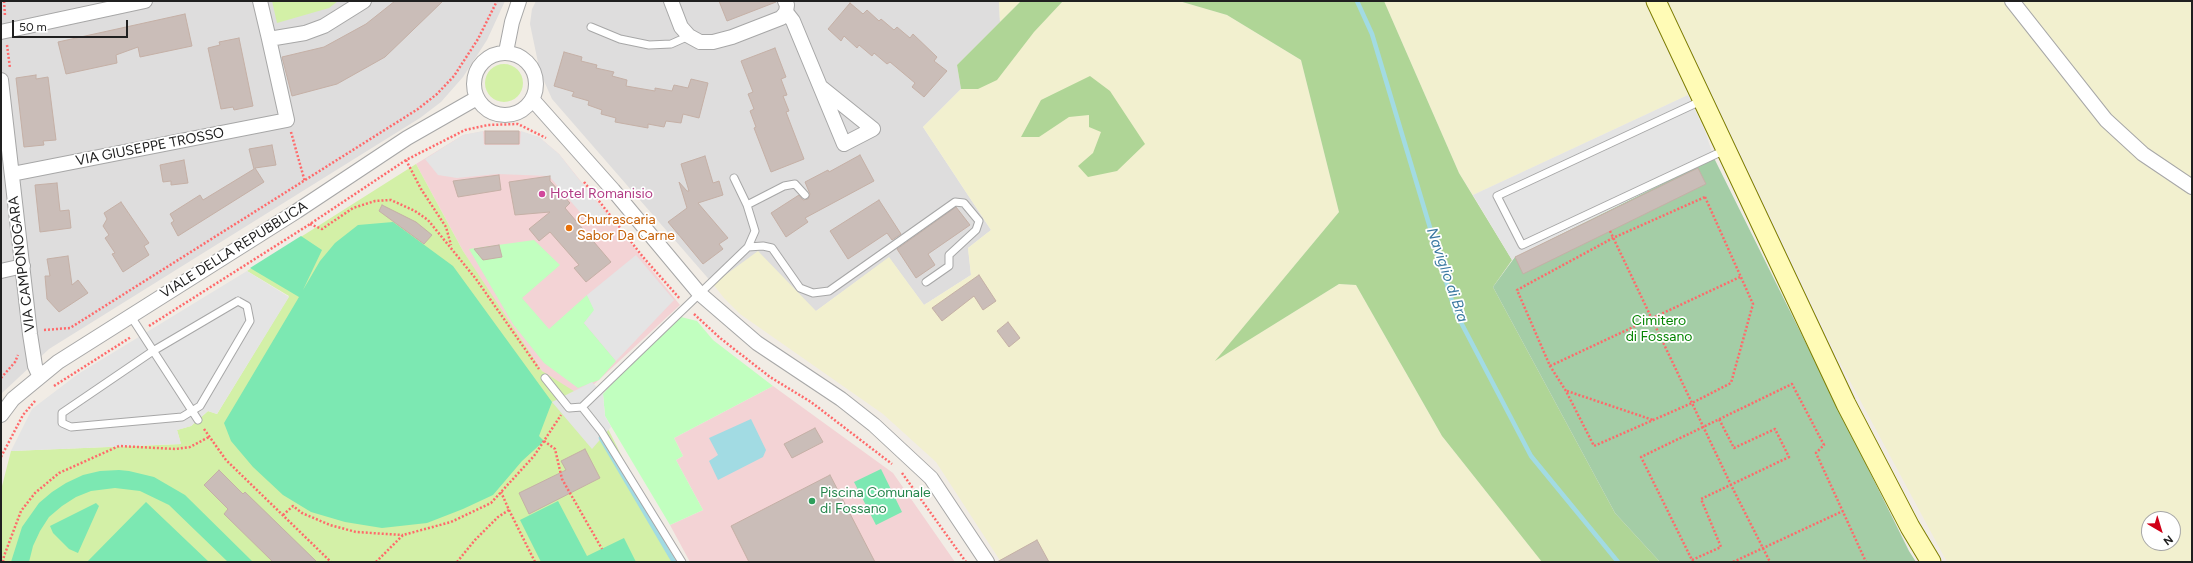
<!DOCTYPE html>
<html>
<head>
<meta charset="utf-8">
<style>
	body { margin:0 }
	#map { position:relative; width:2193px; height:563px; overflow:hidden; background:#f1ece5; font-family:Figtree,sans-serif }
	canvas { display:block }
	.frame { position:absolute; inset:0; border:2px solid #202020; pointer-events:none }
	.north { position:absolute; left:2141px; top:511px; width:40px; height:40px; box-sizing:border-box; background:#fff; border:1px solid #a6a6a6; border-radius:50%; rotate:142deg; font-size:11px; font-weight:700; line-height:16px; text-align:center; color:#202020 }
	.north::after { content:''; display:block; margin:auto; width:14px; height:18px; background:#d00017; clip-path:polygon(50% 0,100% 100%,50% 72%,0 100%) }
	.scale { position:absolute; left:12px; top:20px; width:116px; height:18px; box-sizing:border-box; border:2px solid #202020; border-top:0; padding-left:5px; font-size:12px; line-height:14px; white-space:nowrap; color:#202020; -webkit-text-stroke:3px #fff; paint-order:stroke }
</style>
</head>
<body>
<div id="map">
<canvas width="2193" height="563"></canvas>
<div class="frame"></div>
<div class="north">N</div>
<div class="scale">50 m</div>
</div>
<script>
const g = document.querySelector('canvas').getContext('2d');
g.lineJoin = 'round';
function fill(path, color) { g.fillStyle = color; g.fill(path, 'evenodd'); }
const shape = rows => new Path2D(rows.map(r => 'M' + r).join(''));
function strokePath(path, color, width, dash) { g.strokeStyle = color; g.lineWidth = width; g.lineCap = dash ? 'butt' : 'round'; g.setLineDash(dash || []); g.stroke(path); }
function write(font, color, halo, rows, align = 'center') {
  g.font = font + ' Figtree,sans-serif'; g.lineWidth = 3.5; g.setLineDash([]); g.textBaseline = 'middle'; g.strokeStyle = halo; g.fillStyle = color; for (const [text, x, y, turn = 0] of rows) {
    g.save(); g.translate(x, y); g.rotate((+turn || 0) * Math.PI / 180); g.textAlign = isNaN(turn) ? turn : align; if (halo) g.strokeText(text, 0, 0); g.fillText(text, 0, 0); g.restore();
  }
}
fill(shape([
	[1,1,505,1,487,40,463,77,441,102,420,118,49,349,1,394],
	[536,1,999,1,1000,22,957,65,961,89,923,127,991,230,968,248,971,275,924,305,889,258,816,311,713,284,552,99,540,72,530,24,532,9]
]), '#dedddd');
fill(shape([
	[485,131,519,131,539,137,559,154,680,305,577,400,542,371,514,333,463,251,416,164,463,135],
	[773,386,893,473,955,562,690,562,670,525,703,510,676,460,683,456,674,438]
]), '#f3d3d5');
fill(shape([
	[999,1,1021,1,1000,22],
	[1063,1,1179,1,1227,15,1301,60,1339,212,1216,360,1339,284,1356,285,1442,436,1542,562,1001,562,936,462,883,414,740,314,724,298,713,284,758,251,816,311,889,257,924,305,971,275,968,248,991,230,923,127,961,89,978,89],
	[1384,1,1644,1,1688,95,1473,195,1459,173],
	[1668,1,2005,1,2105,126,2148,167,2192,195,2192,562,1947,562,1837,357],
	[2149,519,2173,519,2173,543,2149,543],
	[2021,1,2192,1,2192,182,2155,158,2114,119]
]), '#f2f0cf');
fill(shape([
	[272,1,338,1,329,8,277,23],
	'485 83a19 19 0 1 1 38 0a19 19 0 1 1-38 0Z',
	[416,164,463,251,542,371,596,405,675,562,1,562,1,490,11,451,181,444,177,430,191,426,208,411,217,414,289,296,247,271]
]), '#d3f0a7');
fill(shape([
	[1021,1,1063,1,1034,32,997,80,978,89,961,89,957,65],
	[1179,1,1384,1,1459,173,1512,260,1493,287,1615,513,1660,562,1542,562,1442,436,1356,285,1339,284,1215,361,1339,212,1301,60,1227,15],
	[1090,76,1110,91,1145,144,1117,171,1088,177,1078,166,1093,153,1101,132,1089,127,1089,115,1069,117,1039,137,1021,137,1041,100]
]), '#afd596');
fill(shape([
	[1714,158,1909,551,1916,562,1660,562,1615,513,1493,287,1515,257]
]), '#a4cda6');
fill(shape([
	[534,240,560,265,522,298,549,329,587,295,595,310,584,323,616,361,599,380,578,388,544,363,513,324,469,249],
	[681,317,697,321,713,340,773,386,674,438,683,456,676,460,703,510,670,525,605,416,603,394,618,377]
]), '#c1ffbf');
fill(shape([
	[393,222,453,266,552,402,539,436,544,441,522,461,493,495,463,509,427,523,382,528,345,522,311,512,283,495,253,467,231,441,224,423,299,297,250,268,301,236,322,250,303,290,320,261,335,243,358,225],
	[881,469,902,512,876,525,854,482],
	[119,470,129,471,154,477,185,495,253,562,228,562,169,505,140,491,115,488,91,491,76,497,62,506,49,517,40,531,33,546,29,562,11,562,22,527,39,503,52,492,66,483,83,475,100,471],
	[558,501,587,556,624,538,636,562,541,562,520,520],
	[146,502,209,562,87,562],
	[96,503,99,506,78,553,69,549,53,533,50,526]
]), '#7ce8b2');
fill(shape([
	[1688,95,1705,131,1714,158,1515,257,1512,260,1473,195],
	[483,131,484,145,520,145,521,131,539,137,559,154,611,220,591,225,549,176,497,174,457,178,438,175,425,159,463,135],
	[636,255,674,300,616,361,584,323,594,310,587,295],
	[247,271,289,297,217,414,208,411,191,426,177,430,181,444,11,451,32,409,78,374],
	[592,382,603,394,605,416,611,427,592,449,552,402]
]), '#e4e4e4');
fill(shape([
	[751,419,766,450,763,457,718,480,709,461,718,455,709,438]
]), '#a2dbe3');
strokePath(shape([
	[1357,1,1372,34,1455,311,1531,456,1618,562],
	[601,438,674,562]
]), '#a2dbe3', 4.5);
const building = shape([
	[395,1,443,1,385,57,337,84,292,96,282,57,324,47,366,24,395,1],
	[719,1,776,1,776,2,727,21,719,1],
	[850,3,863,14,867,10,879,21,881,19,894,30,897,27,910,38,913,34,937,57,934,61,947,71,924,97,912,87,915,83,890,62,887,64,874,53,872,56,859,45,857,48,844,36,841,41,828,29,850,3],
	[185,14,192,46,140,57,138,47,116,55,117,63,66,74,58,42,185,14],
	[239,38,253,106,234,110,233,107,221,109,208,48,220,45,219,42,239,38],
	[775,48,786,77,781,79,787,95,783,96,789,111,786,112,804,159,771,172,754,128,756,127,750,111,754,109,748,94,753,92,741,61,775,48],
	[564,52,582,57,581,61,597,65,596,68,614,72,612,76,627,80,626,86,655,91,655,88,672,91,674,85,688,88,691,79,708,83,699,118,683,114,681,123,666,121,664,127,648,124,648,128,615,122,616,118,601,114,602,110,588,105,589,101,572,96,574,92,554,86,564,52],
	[36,75,36,79,48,77,56,140,43,141,44,145,24,147,16,78,36,75],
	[485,131,519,131,519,144,485,144,485,131],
	[272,145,276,165,255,168,264,182,178,236,171,223,174,221,170,214,200,195,203,200,254,169,249,149,272,145],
	[860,155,874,181,805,218,808,222,786,237,771,213,799,195,803,200,808,199,810,194,805,182,828,170,829,172,860,155],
	[705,156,713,183,719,181,723,195,698,203,728,238,719,244,723,249,703,264,668,222,687,208,679,182,687,191,689,191,681,164,705,156],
	[184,160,188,183,171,185,171,181,163,182,160,165,184,160],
	[1698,168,1706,184,1523,274,1515,257,1698,168],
	[499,175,501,190,458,197,453,181,499,175],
	[550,176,550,181,570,203,565,208,611,262,586,282,574,268,579,265,550,232,539,241,529,229,550,212,515,215,509,182,550,176],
	[57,183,60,211,69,210,71,228,40,232,35,185,57,183],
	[879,200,901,234,892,240,887,233,848,259,830,231,879,200],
	[121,202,149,243,144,246,149,255,123,272,112,254,115,253,105,238,109,235,103,226,107,219,104,213,121,202],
	[382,205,416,222,432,235,424,244,379,211,382,205],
	[956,207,970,225,928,254,935,265,916,278,897,249,956,207],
	[499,245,502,257,483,260,474,249,499,245],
	[68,256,72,285,78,280,88,293,59,312,47,299,45,276,50,276,47,259,68,256],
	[979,275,996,301,983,310,974,296,942,321,932,308,979,275],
	[1008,322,1020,338,1009,347,997,331,1008,322],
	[815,428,823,442,792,458,784,444,815,428],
	[585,449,600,478,529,514,519,493,566,470,561,461,585,449],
	[219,470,243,494,245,492,317,562,273,562,224,514,228,509,204,485,219,470],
	[830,475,875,562,749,562,731,526,830,475],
	[1037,540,1049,562,997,562,1037,540]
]);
fill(building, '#cabdb8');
strokePath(building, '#c5b0a6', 1);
const lane = shape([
	[591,27,620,39,649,45,671,44,689,36],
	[1703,100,1497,196,1522,245,1725,150],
	[747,205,784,186,795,184,805,195],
	[748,247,763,246,772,248,800,288,813,293,829,291,955,202,964,203,979,221,976,230,949,255,949,266,926,282],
	[238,301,247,306,250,321,200,406,182,417,71,427,62,423,62,413,153,351,238,301],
	[130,315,198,420],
	[545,378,569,408,582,407,601,431,682,562],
	[582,407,748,247,755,231,747,205,734,178]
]);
const street = shape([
	[260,1,269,39,305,33,324,26,364,1],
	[671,1,681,27,689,36,700,42,713,42,732,37,781,18,786,12],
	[785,1,787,5,786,12,793,21,844,144,873,129,822,88],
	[2012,1,2106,120,2143,154,2192,187],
	[1,32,145,1],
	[506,52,512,22,519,1],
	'474 84a31 31 0 1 1 62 0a31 31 0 1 1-62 0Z',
	[1,80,30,334,35,366,39,375],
	[532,99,613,190,699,293,757,343,841,399,874,425,931,478,987,562],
	[12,174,287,120,269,39],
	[1,271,23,266],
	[1,415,13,399,58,362,297,211,407,138,477,98]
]);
const secondary = shape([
	[1656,1,1846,404,1910,527,1931,562]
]);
strokePath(lane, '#a7a7a7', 9);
strokePath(street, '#a7a7a7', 16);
strokePath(secondary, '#7e7e00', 21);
strokePath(shape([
	[4,1,5,16],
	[7,45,10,68],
	[291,132,305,182],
	[406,160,421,189,446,227,451,245],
	[584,182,643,257,680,299],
	[1705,197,1753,304,1731,383,1692,403,1594,446,1566,391,1550,366,1517,290,1613,238,1705,197],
	[310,224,322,229,353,208,375,201,391,200,415,211,428,220,476,279,539,369],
	[1610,231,1731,485,1770,562],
	[694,314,720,338,770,377,811,402,892,464],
	[149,326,307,226,406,160,465,130,488,125,518,124,546,138],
	[44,330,70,328,418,109,437,94,454,76,478,39,497,1],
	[1550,366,1740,277],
	[1,378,15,362,18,355],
	[54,386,131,337],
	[1567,391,1653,420],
	[204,429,226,460,331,562],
	[544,441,555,449,562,479,602,549],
	[1,457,23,415,35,401],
	[902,473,966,562],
	[509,510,535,562],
	[283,515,293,506,302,513,330,525,356,532,403,535],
	[1692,560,1721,547,1701,499,1789,457,1775,429,1734,448,1719,419],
	[3,562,4,556,21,511,35,493,59,473,119,446,176,449,190,447,209,437],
	[376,562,403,535,451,522,491,503,534,456,561,415],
	[457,562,475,540,498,517,509,510,501,492],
	[1693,562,1641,457,1792,384,1824,445,1816,453,1866,562],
	[1733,562,1843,511]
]), '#ff696a', 2.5, [2, 2]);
strokePath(lane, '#fff', 7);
strokePath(street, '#fff', 14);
strokePath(secondary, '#fffbb6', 19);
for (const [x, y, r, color] of [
	[542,194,4,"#d1479c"],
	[569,228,4,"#e8710a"],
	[812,501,4,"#2e9e5b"]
]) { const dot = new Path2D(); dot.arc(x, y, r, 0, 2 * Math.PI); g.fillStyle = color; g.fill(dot); strokePath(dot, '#fff', 1.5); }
write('14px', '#202020', '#fff', [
	["VIA GIUSEPPE TROSSO",150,147,-11],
	["VIALE DELLA REPUBBLICA",234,250,-32],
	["VIA CAMPONOGARA",22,264,-97]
]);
write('14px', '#b23c85', '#fff', [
	["Hotel Romanisio",550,194]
], 'left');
write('14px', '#c56008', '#fff', [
	["Churrascaria",577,220],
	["Sabor Da Carne",577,236]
], 'left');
write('14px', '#058502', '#fff', [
	["Cimitero",1659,321],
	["di Fossano",1659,337]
]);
write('14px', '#27864d', '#fff', [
	["Piscina Comunale",820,493],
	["di Fossano",820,509]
], 'left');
write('italic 15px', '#3b79a1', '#fff', [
	["Naviglio di Bra",1447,275,71]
]);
</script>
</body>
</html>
